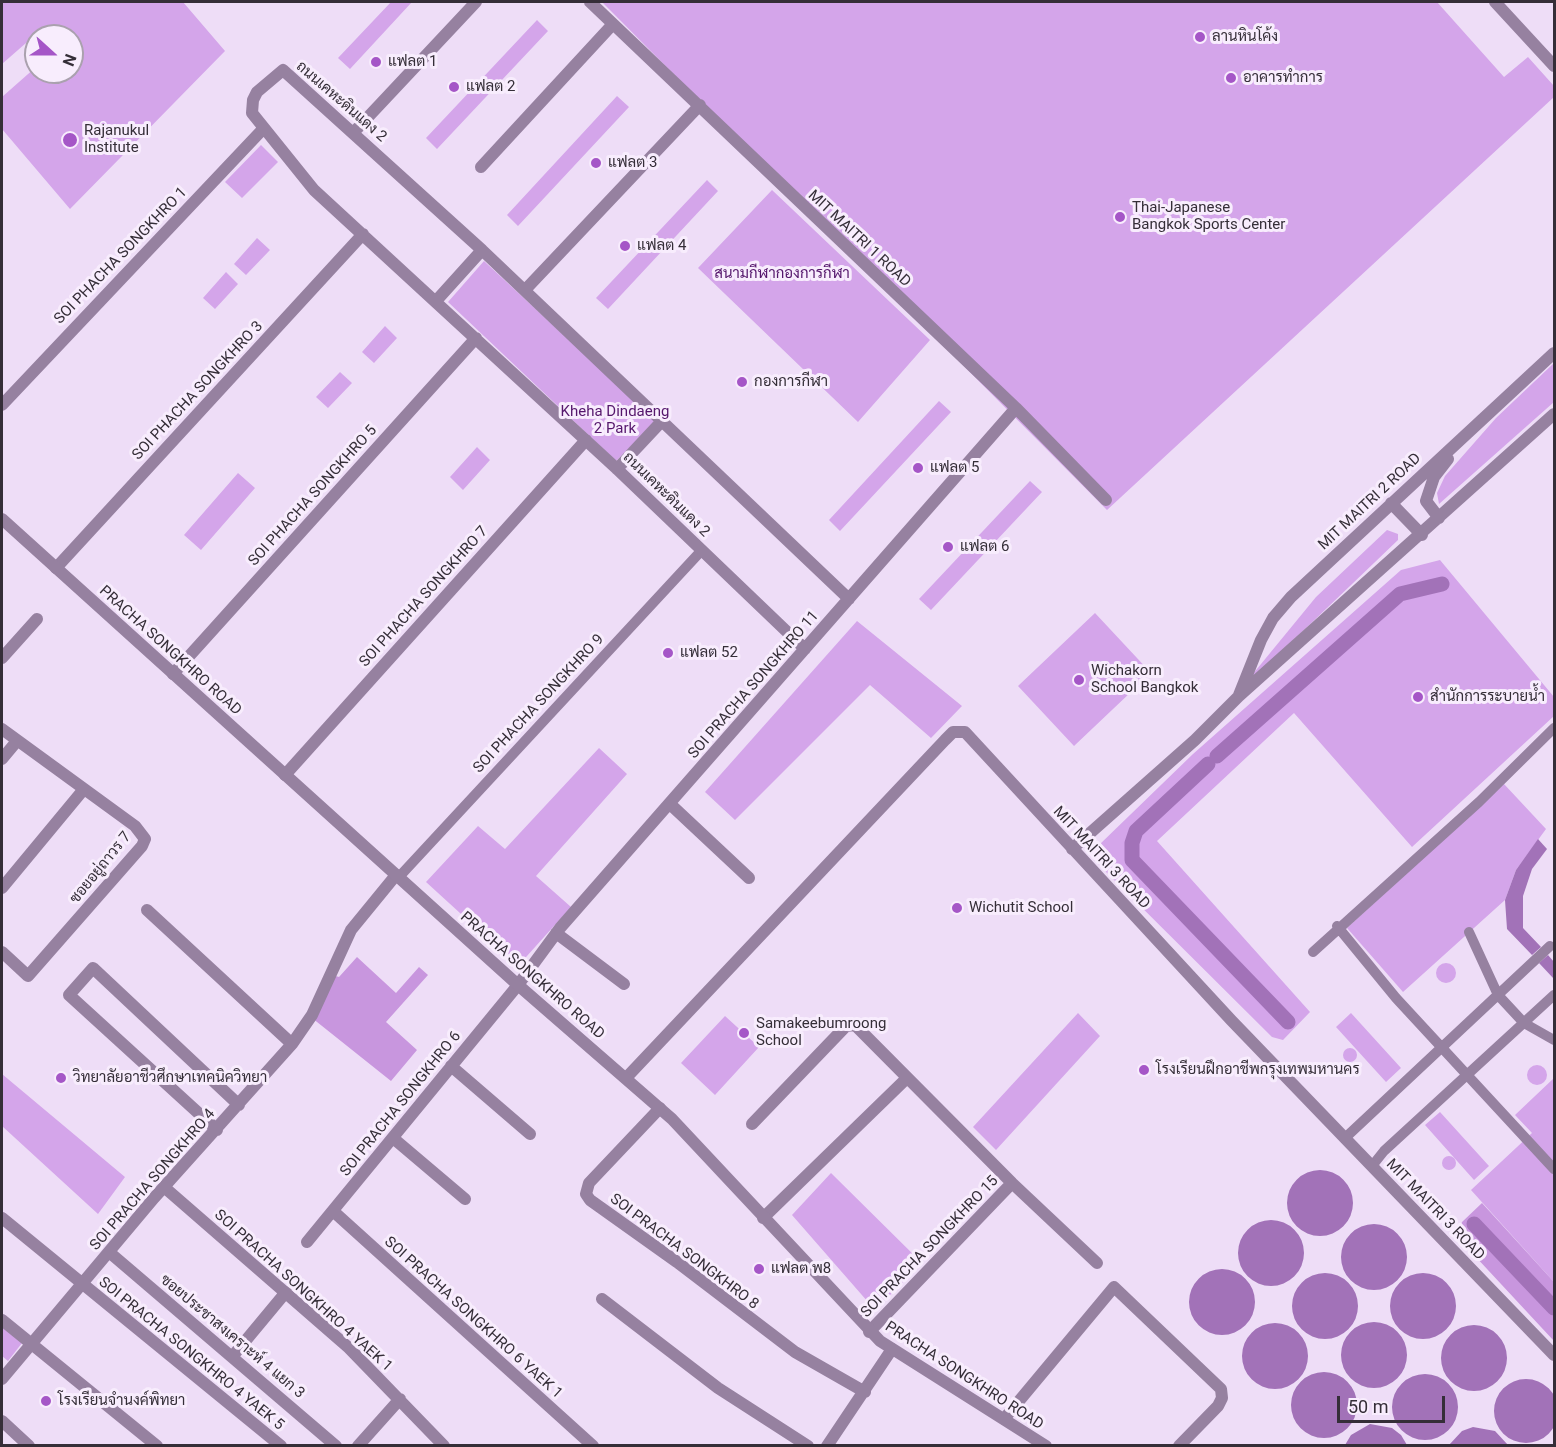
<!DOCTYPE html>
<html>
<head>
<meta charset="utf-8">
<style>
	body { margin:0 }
	#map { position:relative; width:1556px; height:1447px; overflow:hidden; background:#eeddf7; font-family:Roboto,sans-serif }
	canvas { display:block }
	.frame { position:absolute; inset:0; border:3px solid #352e38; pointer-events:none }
	.north { position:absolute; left:24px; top:24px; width:60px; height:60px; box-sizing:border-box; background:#f8edfd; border:2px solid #aaa1ae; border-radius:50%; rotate:111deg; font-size:16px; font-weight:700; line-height:24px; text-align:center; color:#352e38 }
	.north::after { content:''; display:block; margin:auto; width:21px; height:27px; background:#a556c7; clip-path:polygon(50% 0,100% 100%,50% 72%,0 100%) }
	.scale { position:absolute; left:1337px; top:1396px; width:108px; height:27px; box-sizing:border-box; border:3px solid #352e38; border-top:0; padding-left:8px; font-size:18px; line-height:21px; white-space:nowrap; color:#352e38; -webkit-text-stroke:4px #f8edfd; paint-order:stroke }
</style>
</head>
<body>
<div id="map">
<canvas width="1556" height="1447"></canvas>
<div class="frame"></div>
<div class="north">N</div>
<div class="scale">50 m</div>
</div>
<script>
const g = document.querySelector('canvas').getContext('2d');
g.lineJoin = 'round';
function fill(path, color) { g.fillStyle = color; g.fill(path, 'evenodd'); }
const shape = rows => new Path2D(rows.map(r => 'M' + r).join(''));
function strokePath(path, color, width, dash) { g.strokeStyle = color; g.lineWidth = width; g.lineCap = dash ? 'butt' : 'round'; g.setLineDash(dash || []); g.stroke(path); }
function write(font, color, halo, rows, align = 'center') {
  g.font = font + ' Roboto,Sarabun,sans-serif'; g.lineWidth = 6; g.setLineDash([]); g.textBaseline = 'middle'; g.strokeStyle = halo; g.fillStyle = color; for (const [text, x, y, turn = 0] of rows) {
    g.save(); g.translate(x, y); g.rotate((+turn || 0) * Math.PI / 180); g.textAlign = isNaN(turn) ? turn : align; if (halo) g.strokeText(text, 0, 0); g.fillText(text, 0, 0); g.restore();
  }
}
fill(shape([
	[2,2,183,2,225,51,70,209,2,129,2,97,36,67,36,72,72,72,72,36,36,36,36,38,34,36,2,64],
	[391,2,412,2,350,69,338,58],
	[602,2,1437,2,1504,77,1528,57,1554,86,1554,97,1107,510],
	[537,20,548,31,437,149,426,138],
	[617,96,629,107,518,226,507,215],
	[261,145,278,162,242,198,225,182],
	[707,180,718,191,608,309,596,298],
	[772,190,930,340,858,422,698,268],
	[257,238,270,250,246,275,234,264],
	[484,261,656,421,616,461,448,302],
	[226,272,238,284,215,309,203,298],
	[385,326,397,338,374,363,362,352],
	[1554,363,1554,402,1439,504,1437,493,1445,476,1496,418],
	[340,372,352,383,328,408,316,397],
	[939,401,951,412,840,531,829,520],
	[477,447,490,460,463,490,450,477],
	[238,473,255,488,201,550,184,535],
	[1030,481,1042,492,931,610,919,599],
	[1387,530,1398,534,1398,540,1256,676,1252,675,1316,597],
	[1440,560,1554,697,1554,716,1412,847,1294,713,1157,841,1310,1012,1283,1040,1272,1037,1097,863,1099,845,1193,754,1401,570],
	[1095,613,1151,673,1074,746,1018,686],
	[857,621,962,706,931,738,870,685,735,820,705,792],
	[599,748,627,774,536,876,571,907,518,966,426,882,478,826,505,849],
	[1504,784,1546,829,1516,870,1505,900,1403,992,1347,928],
	'1436 973a10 10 0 1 1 20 0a10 10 0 1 1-20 0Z',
	[1078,1013,1100,1036,996,1150,973,1127],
	[1351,1013,1401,1068,1386,1082,1336,1027],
	[725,1016,759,1047,715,1095,681,1063],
	'1343 1055a7 7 0 1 1 14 0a7 7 0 1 1-14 0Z',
	'1527 1075a10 10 0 1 1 20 0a10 10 0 1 1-20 0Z',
	[2,1074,125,1177,98,1214,2,1126],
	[1554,1078,1554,1282,1471,1190,1532,1133,1515,1115],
	[1440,1112,1489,1166,1474,1180,1425,1125],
	'1442 1163a7 7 0 1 1 14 0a7 7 0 1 1-14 0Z',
	[831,1173,922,1263,875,1310,792,1215],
	[2,1326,22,1343,8,1361,2,1356]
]), '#d4a5ea');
fill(shape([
	[357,957,396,993,419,967,428,975,386,1022,417,1050,391,1081,312,1018,332,975,339,977],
	[1482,1203,1554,1282,1554,1341,1461,1241,1459,1232,1462,1222]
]), '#c896de');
fill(shape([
	[1538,839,1547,849,1532,869,1523,896,1523,928,1541,947,1532,955,1507,929,1505,900,1516,870],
	[1548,955,1554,962,1554,979,1539,963],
	'1287 1203a33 33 0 1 1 66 0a33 33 0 1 1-66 0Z',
	'1238 1253a33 33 0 1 1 66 0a33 33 0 1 1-66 0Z',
	'1341 1257a33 33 0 1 1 66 0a33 33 0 1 1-66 0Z',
	'1189 1302a33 33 0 1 1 66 0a33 33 0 1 1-66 0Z',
	'1390 1306a33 33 0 1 1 66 0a33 33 0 1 1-66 0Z',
	'1292 1306a33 33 0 1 1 66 0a33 33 0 1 1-66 0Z',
	'1341 1355a33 33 0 1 1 66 0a33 33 0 1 1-66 0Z',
	'1242 1356a33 33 0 1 1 66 0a33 33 0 1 1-66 0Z',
	'1441 1358a33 33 0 1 1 66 0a33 33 0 1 1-66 0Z',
	'1291 1405a33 33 0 1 1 66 0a33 33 0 1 1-66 0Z',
	'1392 1407a33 33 0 1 1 66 0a33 33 0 1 1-66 0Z',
	'1494 1411a32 32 0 1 1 64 0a32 32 0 1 1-64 0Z',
	[1370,1424,1392,1428,1401,1435,1407,1445,1345,1445,1351,1435],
	[1473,1427,1495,1431,1508,1445,1449,1445,1462,1431]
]), '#a272b8');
strokePath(shape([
	[1217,756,1400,594,1442,584],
	[1208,764,1136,831,1132,843,1132,860,1288,1022],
	[1474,1224,1554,1308]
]), '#a272b8', 15);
strokePath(shape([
	[398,878,702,550],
	[1337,926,1396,998,1554,1169],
	[1469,932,1498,995,1524,1023,1554,1040],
	[1313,952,1479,802,1554,728],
	[1345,1138,1550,946],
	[1372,1166,1384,1151,1554,995]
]), '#9681a0', 10);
strokePath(shape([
	[590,2,1016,408,1106,500],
	[354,132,476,2],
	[481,167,613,24],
	[525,290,700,105],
	[436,301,482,250],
	[2,405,263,129],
	[617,469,662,421],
	[1391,503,1422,535],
	[1439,518,1426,501,1434,477,1448,459],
	[56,568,363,234],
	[805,649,617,469,314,190,252,113,253,100,257,92,283,70,482,250,849,599],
	[2,658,37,619],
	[173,674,476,338],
	[1239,695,1261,640,1273,618,1291,597,1554,353],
	[2,729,135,826,145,839,142,846,28,976,2,952],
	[2,759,17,741],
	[285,775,586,440],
	[670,804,749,878],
	[1072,849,1195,740,1239,696,1554,414],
	[2,888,84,789],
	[147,910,292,1044],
	[556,933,624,984],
	[451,1066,530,1134],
	[626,1078,945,740,953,732,965,732,1231,1020,1554,1355],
	[660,1108,589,1183,586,1194,590,1200,677,1262,795,1352,865,1392],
	[752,1124,846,1026,855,1025,1012,1183,1097,1263],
	[217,1130,69,995,93,968,239,1105],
	[393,1138,465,1199],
	[164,1187,349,1348,444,1446],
	[333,1211,593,1446],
	[2,1218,281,1446],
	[763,1218,907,1078],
	[307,1242,518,985,560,928,1016,408],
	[109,1252,336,1446],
	[602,1299,718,1388,808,1446],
	[2,1320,157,1446],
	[869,1332,1012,1183],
	[232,1357,286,1292],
	[2,1379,154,1198,292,1044,312,1015,351,930,396,875],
	[1004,1419,1114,1287,1221,1389,1222,1398,1218,1406,1179,1446],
	[2,1421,29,1446],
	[358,1446,400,1399],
	[827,1446,892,1349]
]), '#9681a0', 12);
strokePath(shape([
	[1495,2,1554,66],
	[2,519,518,985,672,1119,880,1341,1046,1446]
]), '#9681a0', 12);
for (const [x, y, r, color] of [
	[1200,37,6,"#a556c7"],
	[376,62,6,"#a556c7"],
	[1231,78,6,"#a556c7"],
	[454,87,6,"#a556c7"],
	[70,140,8,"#a556c7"],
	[596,163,6,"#a556c7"],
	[1120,217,6,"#a556c7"],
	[625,246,6,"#a556c7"],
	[742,382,6,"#a556c7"],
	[918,468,6,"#a556c7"],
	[948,547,6,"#a556c7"],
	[668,653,6,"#a556c7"],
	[1079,680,6,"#a556c7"],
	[1418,697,6,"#a556c7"],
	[957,908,6,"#a556c7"],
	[744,1033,6,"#a556c7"],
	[1144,1070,6,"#a556c7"],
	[61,1078,6,"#a556c7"],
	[759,1269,6,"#a556c7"],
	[46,1401,6,"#a556c7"]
]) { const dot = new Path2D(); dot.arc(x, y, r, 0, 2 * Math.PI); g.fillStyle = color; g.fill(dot); strokePath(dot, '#f8edfd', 2); }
write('15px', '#352e38', '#f8edfd', [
	["ลานหินโค้ง",1212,37],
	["แฟลต 1",388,62],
	["อาคารทำการ",1243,78],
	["แฟลต 2",466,87],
	["Rajanukul",84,131],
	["Institute",84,148],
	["แฟลต 3",608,163],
	["Thai-Japanese",1132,208],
	["Bangkok Sports Center",1132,225],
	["แฟลต 4",637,246],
	["กองการกีฬา",754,382],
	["แฟลต 5",930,468],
	["แฟลต 6",960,547],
	["แฟลต 52",680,653],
	["Wichakorn",1091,671],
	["School Bangkok",1091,688],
	["สำนักการระบายน้ำ",1430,697],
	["Wichutit School",969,908],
	["Samakeebumroong",756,1024],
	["School",756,1041],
	["โรงเรียนฝึกอาชีพกรุงเทพมหานคร",1156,1070],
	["วิทยาลัยอาชีวศึกษาเทคนิควิทยา",73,1078],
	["แฟลต พ8",771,1269],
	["โรงเรียนจำนงค์พิทยา",58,1401]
], 'left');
write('15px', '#352e38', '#f8edfd', [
	["ถนนเคหะดินแดง 2",341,102,41],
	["MIT MAITRI 1 ROAD",859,239,43],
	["SOI PHACHA SONGKHRO 1",121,256,-46],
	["SOI PHACHA SONGKHRO 3",198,391,-47],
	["ถนนเคหะดินแดง 2",666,495,44],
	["SOI PHACHA SONGKHRO 5",313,496,-48],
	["MIT MAITRI 2 ROAD",1370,502,-43],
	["SOI PHACHA SONGKHRO 7",424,597,-48],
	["PRACHA SONGKHRO ROAD",170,651,42],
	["SOI PRACHA SONGKHRO 11",754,685,-49],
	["SOI PHACHA SONGKHRO 9",539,704,-47],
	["MIT MAITRI 3 ROAD",1101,858,47],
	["ซอยอยู่ถาวร 7",101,868,-51],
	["PRACHA SONGKHRO ROAD",532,976,41],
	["SOI PRACHA SONGKHRO 6",401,1104,-51],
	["SOI PRACHA SONGKHRO 4",153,1180,-49],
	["MIT MAITRI 3 ROAD",1435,1210,46],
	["SOI PRACHA SONGKHRO 15",930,1247,-46],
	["SOI PRACHA SONGKHRO 8",684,1252,37],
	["SOI PRACHA SONGKHRO 4 YAEK 1",303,1291,42],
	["SOI PRACHA SONGKHRO 6 YAEK 1",473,1318,42],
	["ซอยประชาสงเคราะห์ 4 แยก 3",232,1337,40],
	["SOI PRACHA SONGKHRO 4 YAEK 5",191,1354,39],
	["PRACHA SONGKHRO ROAD",964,1376,33]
]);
write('15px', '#55176c', '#f8edfd', [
	["สนามกีฬากองการกีฬา",782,274],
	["Kheha Dindaeng",615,412],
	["2 Park",615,429]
]);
</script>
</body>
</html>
